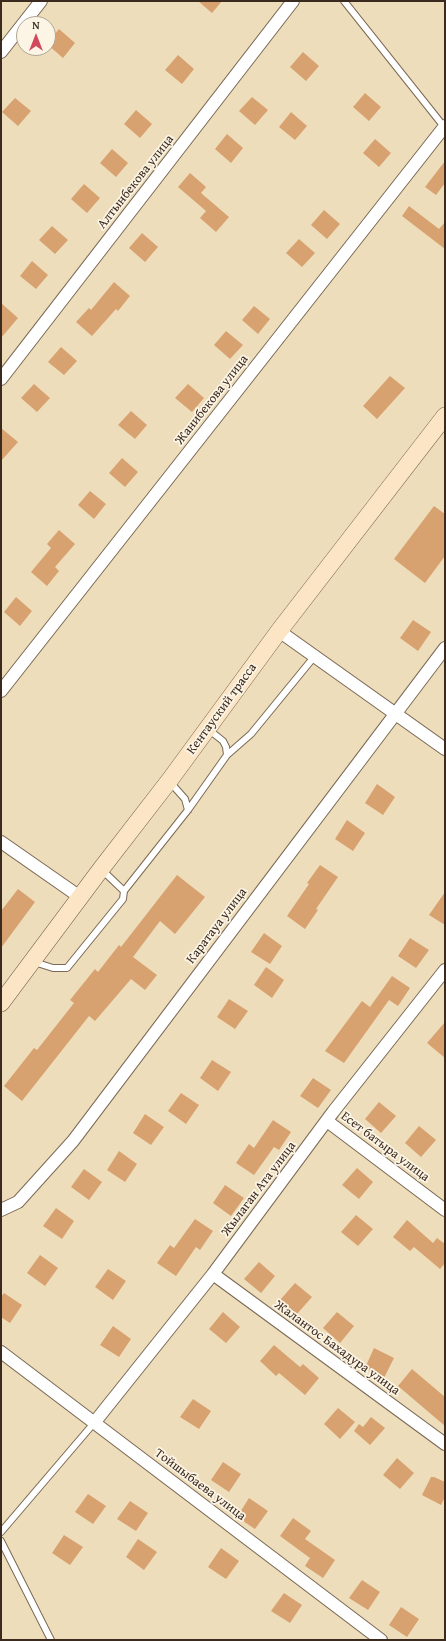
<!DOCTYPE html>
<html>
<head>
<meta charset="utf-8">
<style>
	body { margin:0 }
	#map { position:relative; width:446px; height:1641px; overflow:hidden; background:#edb; font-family:"Gentium Book Plus",serif }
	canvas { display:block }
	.frame { position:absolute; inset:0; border:2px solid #3b2a1e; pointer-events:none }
	.north { position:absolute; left:16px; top:16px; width:40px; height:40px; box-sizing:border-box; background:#fcf5e5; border:1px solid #afa495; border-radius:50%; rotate:0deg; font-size:11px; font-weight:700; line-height:16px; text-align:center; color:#3b2a1e }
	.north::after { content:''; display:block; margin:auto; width:14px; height:18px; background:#d1495b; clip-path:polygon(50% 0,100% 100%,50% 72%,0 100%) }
</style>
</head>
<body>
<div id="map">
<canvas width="446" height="1641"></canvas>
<div class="frame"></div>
<div class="north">N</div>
</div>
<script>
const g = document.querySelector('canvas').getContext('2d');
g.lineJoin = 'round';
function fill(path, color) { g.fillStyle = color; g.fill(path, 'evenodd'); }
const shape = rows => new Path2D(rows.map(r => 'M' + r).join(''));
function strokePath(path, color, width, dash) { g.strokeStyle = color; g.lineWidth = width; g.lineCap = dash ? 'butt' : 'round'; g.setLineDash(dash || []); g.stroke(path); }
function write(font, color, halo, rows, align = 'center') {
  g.font = font + ' "Gentium Book Plus",serif'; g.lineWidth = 3.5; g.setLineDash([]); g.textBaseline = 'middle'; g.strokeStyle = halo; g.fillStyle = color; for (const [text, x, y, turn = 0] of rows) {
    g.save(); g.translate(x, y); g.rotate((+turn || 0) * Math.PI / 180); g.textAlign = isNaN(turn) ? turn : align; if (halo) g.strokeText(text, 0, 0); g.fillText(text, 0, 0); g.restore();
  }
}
fill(shape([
	[198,1,222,1,212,13],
	[59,29,75,43,63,58,48,45,48,42],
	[303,52,319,66,306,81,290,67],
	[178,55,194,69,182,84,165,70],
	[365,93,381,107,369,121,353,107],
	[252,97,268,110,255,125,239,111],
	[15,98,31,111,18,126,2,112],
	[136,110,152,124,140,138,124,124],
	[291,112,307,126,295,140,279,127],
	[227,134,243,148,231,163,215,149],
	[375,139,391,153,379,167,363,153],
	[112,149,128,163,116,177,100,163],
	[445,161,445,183,436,195,425,187],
	[190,173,206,187,201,193,229,217,216,232,200,218,206,211,178,187],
	[84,184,100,198,87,213,71,199],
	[409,206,439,229,445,222,445,249,402,216],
	[324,210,340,224,327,239,311,225],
	[52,226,68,240,55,254,39,240],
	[142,233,158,247,145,262,129,248],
	[299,239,315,253,302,267,286,253],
	[32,261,48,275,36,289,20,276],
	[114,282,130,296,118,311,116,309,92,336,76,322,89,308,91,310],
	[1,303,18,318,1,338],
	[254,306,270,319,258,334,242,320],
	[226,331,243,345,230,359,214,345],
	[61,347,77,361,64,375,48,362],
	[390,376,405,388,377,419,363,406],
	[34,384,50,398,37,412,21,398],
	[188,384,204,398,192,412,175,398],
	[131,411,147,425,135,439,118,425],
	[1,428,18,442,1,461],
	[122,458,138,472,125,487,109,473],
	[90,491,106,504,94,519,78,505],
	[434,506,445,514,445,556,425,583,394,559],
	[59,530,75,544,55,567,59,571,47,586,31,572,51,548,47,544],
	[16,597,32,611,20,626,4,612],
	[413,620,431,632,418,651,400,638],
	[377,784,395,797,383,815,365,803],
	[347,820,365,833,353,851,335,839],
	[320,865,338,877,316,909,318,910,305,929,287,916,309,884,307,883],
	[177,875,205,897,175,934,160,921,133,957,157,975,145,990,131,979,95,1021,89,1016,22,1101,4,1086,34,1048,37,1050,74,1003,70,1000,95,969,98,972,119,945,121,947],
	[18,889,35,902,1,948,1,911],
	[445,892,445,925,429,915],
	[264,933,282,946,270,964,251,952],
	[410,938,429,950,416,968,398,956],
	[266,967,284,980,272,998,254,985],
	[392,976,410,988,398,1006,389,1000,344,1063,325,1051,362,1001,370,1007],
	[229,999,248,1011,235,1029,217,1017],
	[445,1022,445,1058,427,1043],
	[212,1060,231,1072,218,1091,200,1078],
	[313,1078,331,1090,318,1108,300,1096],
	[181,1093,199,1105,186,1124,168,1111],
	[379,1102,396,1116,381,1133,365,1119],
	[145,1114,164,1127,151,1145,133,1133],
	[273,1120,291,1132,279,1150,274,1147,254,1175,236,1163,249,1144,254,1148],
	[419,1126,436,1140,421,1157,405,1143],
	[119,1151,137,1164,125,1182,107,1170],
	[357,1168,373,1182,359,1199,342,1185],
	[84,1169,102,1182,89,1200,71,1187],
	[225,1185,244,1198,231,1216,213,1203],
	[56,1208,74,1221,62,1239,43,1226],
	[356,1215,373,1229,358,1246,341,1232],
	[195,1219,213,1231,200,1250,196,1247,176,1276,157,1263,170,1245,174,1248],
	[407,1220,433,1243,437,1238,445,1244,445,1263,440,1269,414,1247,410,1251,393,1237],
	[40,1255,58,1268,45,1286,27,1273],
	[259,1262,275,1276,261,1293,244,1279],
	[108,1269,126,1281,113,1300,95,1287],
	[295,1283,312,1297,297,1314,280,1300],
	[4,1293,22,1305,10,1323,1,1317,1,1297],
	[223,1312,240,1327,226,1343,209,1329],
	[337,1312,354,1326,340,1343,323,1328],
	[113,1326,131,1339,119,1357,100,1345],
	[274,1345,300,1367,303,1364,319,1378,305,1395,279,1373,276,1376,260,1361],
	[374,1348,394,1358,384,1378,365,1368],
	[412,1369,445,1397,445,1426,398,1386],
	[193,1399,211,1411,199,1429,180,1417],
	[338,1408,355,1422,340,1439,324,1424],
	[371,1417,385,1428,370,1445,354,1431,359,1424,363,1427],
	[397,1458,414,1473,400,1489,383,1475],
	[223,1462,241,1474,229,1492,211,1480],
	[431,1477,434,1477,445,1482,445,1497,441,1505,422,1495],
	[88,1494,106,1506,93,1524,75,1512],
	[249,1498,268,1511,255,1529,237,1517],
	[130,1501,148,1513,136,1531,117,1519],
	[293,1518,311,1531,305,1539,335,1560,323,1578,305,1566,310,1558,280,1536],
	[64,1535,83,1547,70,1565,52,1553],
	[138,1539,157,1552,144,1570,126,1557],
	[221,1548,239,1561,226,1579,208,1567],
	[362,1580,380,1592,368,1610,349,1598],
	[284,1593,302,1605,290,1623,271,1611],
	[401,1607,419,1619,407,1637,389,1625]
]), '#d7a270');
const service = shape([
	[344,1,445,128],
	[208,729,223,741,226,747,227,755],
	[170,782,185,799,188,810],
	[124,891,188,810,227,755,251,734,314,657],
	[34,962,53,968,67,968,123,899,124,891,101,869],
	[1,1532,94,1423],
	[1,1541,51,1640]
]);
const minor = shape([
	[1,52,41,1],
	[1,379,293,1],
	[279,631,445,749],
	[1,691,445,126],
	[1,842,80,897],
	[327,1121,445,1210],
	[1,1210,18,1202,73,1141,445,648],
	[213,1274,445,1444],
	[1,1352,381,1640],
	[94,1423,213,1274,333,1112,445,970]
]);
const secondary = shape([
	[1,1003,101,869,169,781,279,631,445,416]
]);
strokePath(service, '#7a6955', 8);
strokePath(minor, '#7a6955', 14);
strokePath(secondary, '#7a6955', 18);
strokePath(service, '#fff', 6);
strokePath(minor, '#fff', 12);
strokePath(secondary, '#fce5c4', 17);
write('13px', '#3b2a1e', '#fcf5e5', [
	["Алтынбекова улица",136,182,-52],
	["Жанибекова улица",212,400,-52],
	["Кентауский трасса",222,709,-54],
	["Каратауа улица",217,926,-53],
	["Есет батыра улица",385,1147,37],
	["Жылаган Ата улица",259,1189,-53],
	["Жалантос Бахадура улица",337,1348,36],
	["Тойшыбаева улица",200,1485,37]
]);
</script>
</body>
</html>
